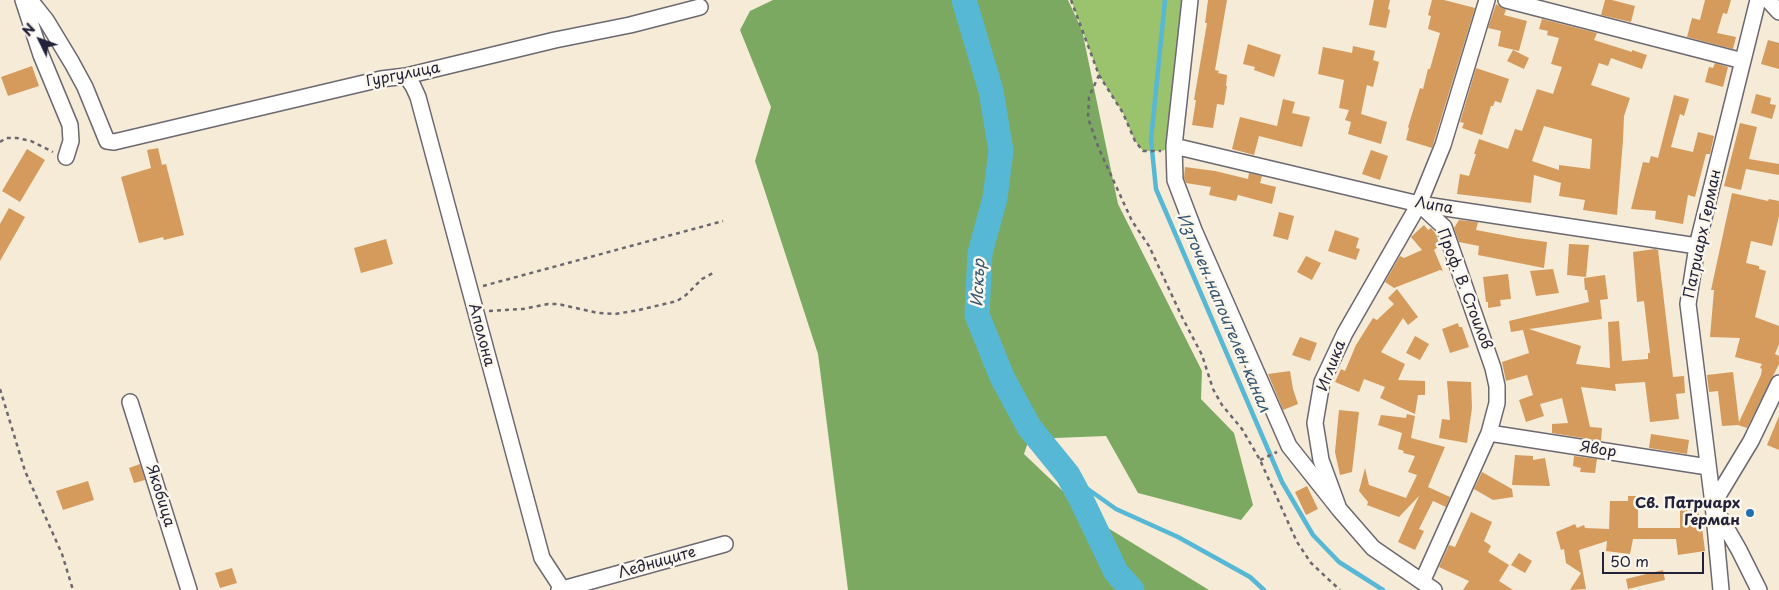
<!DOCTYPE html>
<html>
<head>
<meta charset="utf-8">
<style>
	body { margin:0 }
	#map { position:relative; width:1779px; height:590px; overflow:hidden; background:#f5ebd6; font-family:"Playpen Sans",sans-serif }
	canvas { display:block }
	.north { position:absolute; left:15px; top:15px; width:50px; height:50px; -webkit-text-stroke:4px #fbf7ec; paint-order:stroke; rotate:312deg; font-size:14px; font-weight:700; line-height:20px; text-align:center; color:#22223b }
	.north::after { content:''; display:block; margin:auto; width:18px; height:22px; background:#22223b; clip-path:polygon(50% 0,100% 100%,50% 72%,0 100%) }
	.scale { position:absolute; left:1602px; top:552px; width:102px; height:22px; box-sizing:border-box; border:2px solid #22223b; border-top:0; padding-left:6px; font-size:15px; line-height:18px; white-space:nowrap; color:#22223b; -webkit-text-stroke:4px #fbf7ec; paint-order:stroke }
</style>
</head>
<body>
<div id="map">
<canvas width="1779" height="590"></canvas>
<div class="north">N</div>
<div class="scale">50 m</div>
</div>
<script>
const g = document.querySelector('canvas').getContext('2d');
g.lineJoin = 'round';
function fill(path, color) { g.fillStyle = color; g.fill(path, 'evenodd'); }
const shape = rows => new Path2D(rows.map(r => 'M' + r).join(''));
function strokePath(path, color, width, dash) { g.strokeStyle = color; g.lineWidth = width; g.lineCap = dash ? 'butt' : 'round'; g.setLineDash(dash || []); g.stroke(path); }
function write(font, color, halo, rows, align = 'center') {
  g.font = font + ' "Playpen Sans",sans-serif'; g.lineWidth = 5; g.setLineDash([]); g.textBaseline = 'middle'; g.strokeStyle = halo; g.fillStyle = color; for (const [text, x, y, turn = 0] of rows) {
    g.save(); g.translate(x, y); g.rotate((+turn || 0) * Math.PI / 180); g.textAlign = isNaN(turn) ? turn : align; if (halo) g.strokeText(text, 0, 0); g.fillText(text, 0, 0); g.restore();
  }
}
fill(shape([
	[1071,0,1190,0,1174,146,1162,151,1143,151,1135,141,1123,113,1099,75]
]), '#9bc36e');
fill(shape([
	[773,0,1068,0,1082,30,1118,204,1202,371,1201,399,1234,433,1253,505,1241,520,1138,493,1106,436,1029,439,1024,454,1090,517,1209,590,848,590,818,354,755,161,771,107,740,30,750,11]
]), '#7ca961');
strokePath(shape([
	[1165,0,1151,140,1156,189,1282,482,1313,535,1339,562,1383,590],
	[1068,475,1116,509,1178,537,1250,577,1264,590]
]), '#57b8d5', 4.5);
strokePath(shape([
	[964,0,991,91,1001,151,995,198,980,253,977,315,1002,377,1029,427,1068,475,1082,501,1116,572,1132,590]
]), '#57b8d5', 25);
fill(shape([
	[1208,0,1227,0,1215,70,1219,71,1218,73,1227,75,1226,86,1227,86,1224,105,1217,104,1213,128,1192,125,1196,100,1194,100,1207,23,1205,23],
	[1374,0,1390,0,1388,9,1390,10,1386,28,1369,25],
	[1432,0,1444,0,1475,8,1432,148,1406,140,1409,128,1408,127,1420,88,1423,89,1428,69,1430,69,1440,33,1428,29,1431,16,1428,15],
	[1605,0,1612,0,1635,6,1631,22,1601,15],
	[1705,0,1731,0,1727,14,1723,13,1717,33,1736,37,1733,49,1687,37,1692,18,1700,20],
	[1496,4,1506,10,1504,15,1527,21,1519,51,1498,46,1501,31,1488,28],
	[1542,19,1597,33,1594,40,1632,52,1632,50,1647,55,1642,69,1611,58,1608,66,1599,63,1591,85,1630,98,1624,116,1623,140,1617,215,1583,210,1585,200,1559,196,1561,183,1534,175,1531,203,1457,194,1460,174,1469,176,1476,154,1474,154,1479,139,1508,149,1515,129,1522,131,1537,89,1553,94,1562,67,1551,64,1559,38,1547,35,1548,31,1539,29],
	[1544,126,1592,139,1590,169,1559,165,1559,170,1532,161],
	[1768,40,1779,43,1779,69,1761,64],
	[1248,44,1281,55,1274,77,1254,70,1255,67,1243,64],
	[1353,46,1375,51,1373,60,1379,62,1373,87,1367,85,1361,114,1387,122,1381,144,1348,134,1351,122,1345,120,1349,110,1339,108,1344,80,1318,74,1323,47,1352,53],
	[1513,50,1529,58,1524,69,1507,61],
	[1715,63,1728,67,1723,87,1705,82,1709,67,1713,68],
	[32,66,39,86,8,96,1,77],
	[1476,68,1509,79,1501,103,1495,101,1493,106,1491,106,1482,135,1462,128,1464,123,1460,122],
	[1756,94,1771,98,1770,104,1776,105,1772,119,1751,113],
	[1674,95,1689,99,1684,116,1680,114,1671,147,1693,152,1698,132,1714,136,1710,154,1706,154,1695,197,1688,195,1683,224,1655,219,1656,211,1631,209,1643,162,1649,163,1651,156,1658,158],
	[1283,99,1295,102,1292,113,1310,117,1302,147,1259,136,1254,155,1232,149,1240,117,1277,126],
	[1740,123,1757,127,1749,159,1779,164,1779,175,1746,169,1741,190,1724,186],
	[158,148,162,165,166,164,184,235,164,240,163,237,139,243,121,177,151,168,147,150],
	[27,149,45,160,20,202,2,191],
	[1371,150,1388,156,1380,180,1362,174],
	[1185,167,1215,171,1248,179,1249,173,1262,176,1260,183,1276,187,1272,204,1238,195,1236,201,1209,195,1211,187,1186,183,1184,178],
	[1732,193,1768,201,1769,199,1779,201,1779,216,1772,246,1751,241,1746,263,1759,266,1759,269,1766,271,1755,317,1779,326,1779,344,1775,354,1779,356,1779,364,1747,428,1738,425,1722,426,1718,391,1709,392,1707,375,1733,372,1739,422,1761,375,1762,369,1760,368,1762,364,1735,357,1740,338,1710,337,1714,290,1711,290],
	[9,208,25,217,0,261,0,224],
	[1279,212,1294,216,1288,240,1273,236],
	[1459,220,1478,222,1476,230,1518,238,1547,242,1544,268,1478,255,1479,246,1459,242,1454,228],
	[1424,225,1428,230,1431,228,1436,234,1440,245,1434,250,1443,271,1440,270,1394,288,1385,282,1400,256,1404,258,1422,250,1411,237],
	[1335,230,1359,238,1356,248,1360,249,1356,260,1328,251],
	[386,239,393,264,361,273,354,248],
	[1569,244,1589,245,1586,277,1567,275],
	[1655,249,1658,250,1673,377,1684,376,1685,393,1676,394,1679,419,1650,422,1645,382,1615,384,1616,391,1581,387,1590,427,1602,428,1601,441,1552,433,1552,424,1568,423,1562,398,1540,404,1544,416,1526,422,1519,400,1533,395,1527,375,1506,381,1502,362,1529,353,1523,330,1511,332,1509,321,1589,302,1587,290,1585,290,1584,278,1605,275,1608,299,1600,300,1602,319,1529,329,1581,346,1576,364,1610,368,1608,322,1619,321,1622,361,1648,359,1648,353,1650,353,1644,301,1637,302,1633,252],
	[1306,256,1321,263,1312,280,1297,272],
	[1553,269,1559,293,1536,296,1530,271],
	[1508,274,1511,299,1500,300,1501,306,1488,308,1488,302,1486,302,1483,277],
	[1397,289,1418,317,1408,325,1403,318,1381,352,1405,364,1398,380,1425,381,1425,395,1418,395,1415,414,1380,398,1385,387,1364,379,1359,392,1335,382,1341,369,1345,371,1356,345,1373,318,1377,320,1394,304,1388,298],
	[1458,323,1459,327,1462,327,1469,347,1450,353,1442,329],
	[1415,336,1429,344,1420,360,1406,353],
	[1300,337,1317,343,1310,361,1292,355],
	[1290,371,1293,389,1298,404,1283,410,1268,374],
	[1447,381,1471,382,1472,408,1467,443,1439,438,1442,419,1450,420],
	[1339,410,1359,412,1352,472,1340,475,1335,452],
	[1407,414,1415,416,1411,438,1445,447,1428,487,1450,497,1446,507,1433,501,1419,529,1424,531,1415,550,1398,542,1419,496,1399,517,1367,505,1368,502,1359,491,1365,468,1369,485,1406,498,1417,475,1408,472,1415,456,1403,453,1404,451,1398,449,1402,433,1378,425,1381,415,1406,418],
	[1779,416,1779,450,1767,445],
	[1651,434,1689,440,1687,454,1649,448],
	[1515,455,1533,456,1533,460,1545,458,1550,486,1512,485],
	[1574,456,1597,459,1595,473,1580,472,1581,468,1573,466],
	[140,464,145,480,134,483,129,468],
	[1482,472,1512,489,1513,497,1493,500,1474,489],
	[88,481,94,500,63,510,56,491],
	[1307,486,1318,509,1306,515,1295,492],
	[1628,496,1638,496,1638,528,1680,528,1680,507,1699,507,1699,527,1702,527,1705,551,1678,555,1676,539,1633,539,1630,554,1606,551,1607,541,1579,550,1586,589,1570,590,1581,573,1566,563,1564,549,1561,550,1556,532,1575,524,1577,528,1584,525,1585,528,1609,529,1610,501,1628,501],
	[1471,512,1492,522,1484,541,1491,546,1488,552,1509,565,1499,581,1513,590,1463,590,1469,581,1439,567,1449,545,1455,547],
	[1519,553,1532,561,1525,573,1511,565],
	[232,568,237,583,220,588,215,573],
	[1663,570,1665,580,1628,589,1626,579]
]), '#d59b5c');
const minor = shape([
	[23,0,41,55,70,125,71,141,66,157],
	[30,0,46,20,72,63,85,87,107,141,114,142,381,79,406,76,555,40,630,25,700,7],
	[1190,0,1174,146,1175,180,1194,230,1289,446,1339,509],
	[1506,0,1743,61],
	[1768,0,1779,12],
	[406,76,413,86,418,97,542,558,563,590],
	[1174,146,1419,204,1697,246],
	[1419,204,1345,333,1322,382,1315,423,1321,460,1339,509,1373,548,1434,590],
	[130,402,189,590],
	[1489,433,1708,467],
	[1713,504,1751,441,1779,383],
	[1716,510,1739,550,1759,590],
	[1422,582,1489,433,1497,403,1497,386,1493,368,1444,227,1419,204,1443,145,1487,0],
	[559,590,725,544],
	[1721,590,1713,504,1688,304,1697,246,1758,0]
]);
strokePath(minor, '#6c6871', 18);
strokePath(shape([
	[1071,0,1099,75,1123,113,1135,141,1143,151,1161,151],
	[1099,75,1089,97,1088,118,1099,149,1132,221,1149,246,1182,317,1202,355,1213,389,1222,405,1242,429,1260,460,1297,542,1311,563,1340,590],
	[0,142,6,138,17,138,31,141,53,152],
	[483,286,723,221],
	[489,311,523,309,548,304,558,304,598,313,615,314,639,310,677,301,686,295,702,279,713,273],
	[0,389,25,471,62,554,73,590],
	[1260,460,1277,452]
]), '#6c6871', 2.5, [4, 4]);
strokePath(minor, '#fff', 15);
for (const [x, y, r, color] of [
	[1750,513,5,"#1f6fb2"]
]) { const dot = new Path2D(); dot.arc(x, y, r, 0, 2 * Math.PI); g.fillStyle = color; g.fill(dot); strokePath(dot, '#fbf7ec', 2); }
write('15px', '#22223b', '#fbf7ec', [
	["Гургулица",403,75,-11],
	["Липа",1434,206,10],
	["Патриарх Герман",1703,234,-78],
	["Проф. В. Стоилов",1464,289,69],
	["Аполона",481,335,75],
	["Иглика",1332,366,-69],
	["Явор",1598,450,9],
	["Якобица",160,496,73],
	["Ледниците",657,563,-16]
]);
write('bold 15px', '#22223b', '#fbf7ec', [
	["Св. Патриарх",1740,504],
	["Герман",1740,521]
], 'right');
write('italic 16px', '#355671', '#fbf7ec', [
	["Искър",979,283,-87],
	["Източен напоителен канал",1223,313,67]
]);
</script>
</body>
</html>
